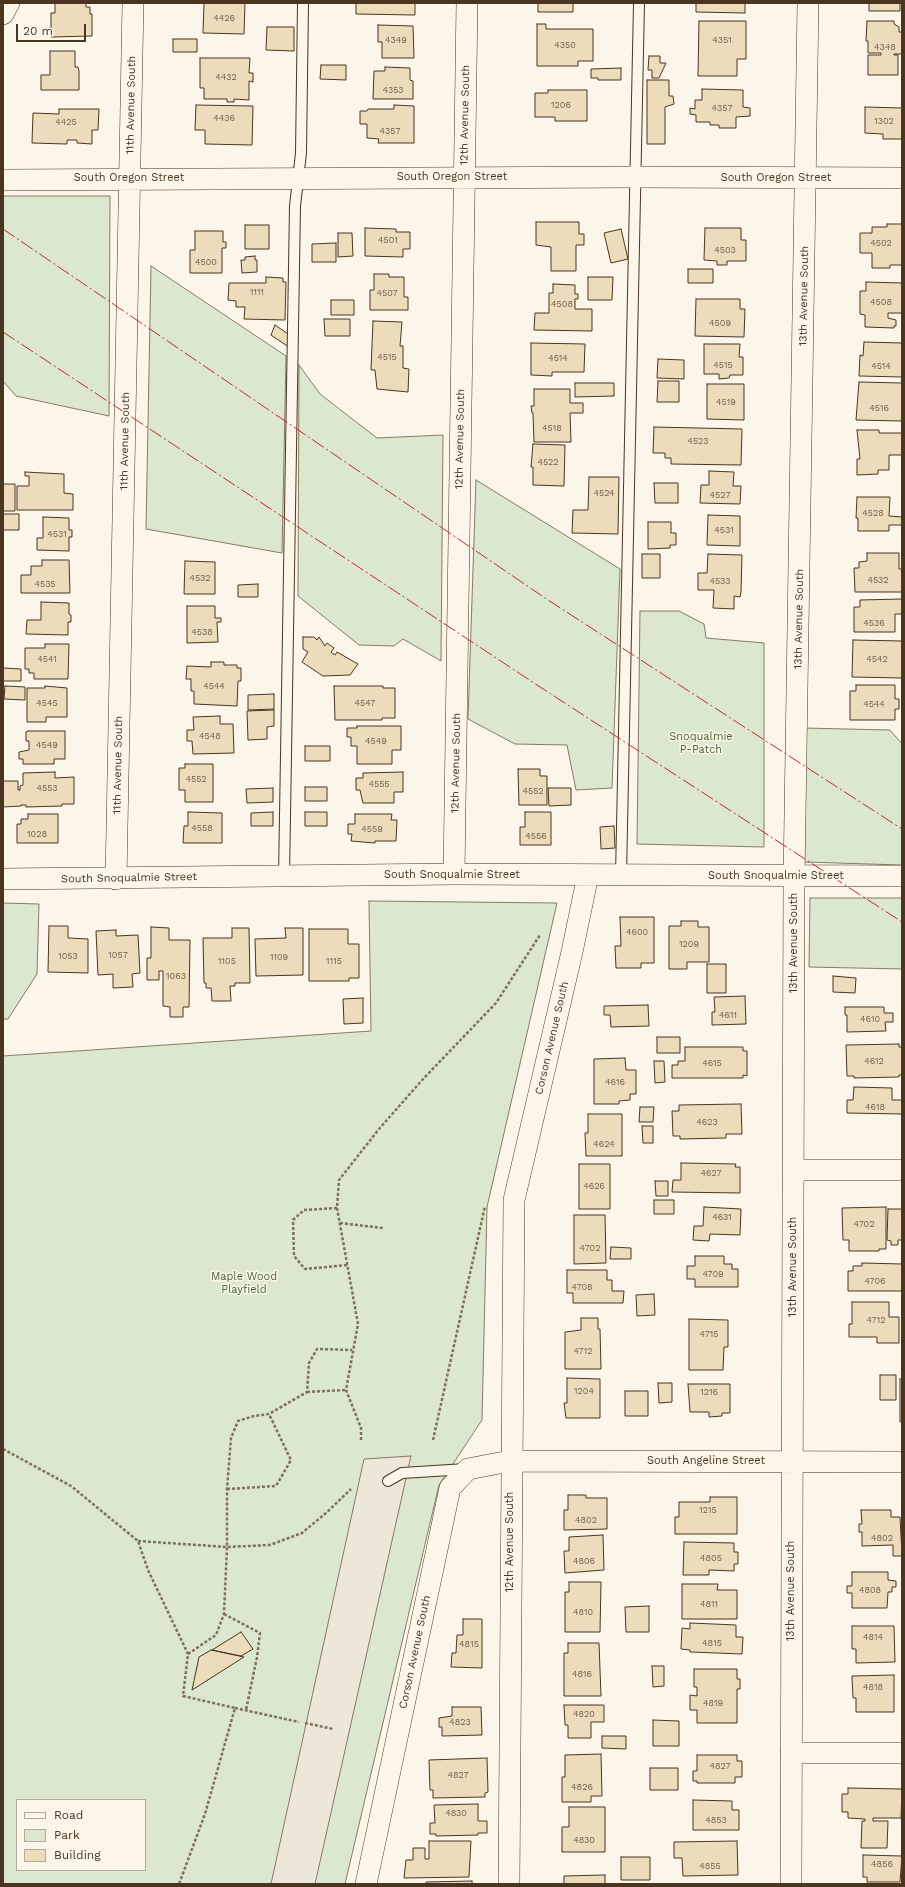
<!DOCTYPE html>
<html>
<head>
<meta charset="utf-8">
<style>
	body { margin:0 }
	#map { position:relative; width:905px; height:1887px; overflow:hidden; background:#fbf6e9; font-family:"Work Sans",sans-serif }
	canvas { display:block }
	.frame { position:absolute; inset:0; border:4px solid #4a3520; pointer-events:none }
	.legend { position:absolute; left:16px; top:1799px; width:130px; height:72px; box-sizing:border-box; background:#fbf6e9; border:1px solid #b4a999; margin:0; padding:5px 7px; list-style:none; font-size:12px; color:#4a3520 }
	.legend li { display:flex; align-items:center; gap:8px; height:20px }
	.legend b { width:20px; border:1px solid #b4a999 }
	.scale { position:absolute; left:16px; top:24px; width:70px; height:18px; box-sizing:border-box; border:2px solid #4a3520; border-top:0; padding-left:5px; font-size:12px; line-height:14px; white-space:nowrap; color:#4a3520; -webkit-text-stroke:3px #fbf6e9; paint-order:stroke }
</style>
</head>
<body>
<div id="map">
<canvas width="905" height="1887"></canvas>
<div class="frame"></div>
<ul class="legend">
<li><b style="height:5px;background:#fbf6e9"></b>Road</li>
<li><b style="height:11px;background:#dce7d0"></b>Park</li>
<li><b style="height:11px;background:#ecdcbc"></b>Building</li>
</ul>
<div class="scale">20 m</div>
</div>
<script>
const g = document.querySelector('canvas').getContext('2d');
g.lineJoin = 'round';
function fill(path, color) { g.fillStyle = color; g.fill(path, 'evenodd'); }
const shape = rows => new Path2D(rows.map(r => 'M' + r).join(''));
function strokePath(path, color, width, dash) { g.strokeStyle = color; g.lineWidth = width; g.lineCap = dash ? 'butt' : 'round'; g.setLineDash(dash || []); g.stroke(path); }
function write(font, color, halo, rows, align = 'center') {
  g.font = font + ' "Work Sans",sans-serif'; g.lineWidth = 3; g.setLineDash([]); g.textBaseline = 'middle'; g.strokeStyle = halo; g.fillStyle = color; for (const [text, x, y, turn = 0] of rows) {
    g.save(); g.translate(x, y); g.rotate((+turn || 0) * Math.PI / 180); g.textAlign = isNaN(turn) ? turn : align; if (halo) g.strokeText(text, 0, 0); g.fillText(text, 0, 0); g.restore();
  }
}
const green = shape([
	[3,196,110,196,109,416,16,396,3,381,3,196],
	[151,266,286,356,282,553,146,529,151,266],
	[299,365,320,394,377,438,443,435,441,661,403,639,394,646,359,645,298,596,299,365],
	[476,480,620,569,612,788,576,790,567,745,515,744,468,719,476,480],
	[640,611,679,611,704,624,706,638,764,643,764,847,637,844,640,611],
	[803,728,890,730,902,744,902,865,804,862,803,728],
	[810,898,902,898,902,969,809,967,810,898],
	[369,901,557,903,487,1207,482,1420,439,1485,345,1884,3,1884,3,1056,371,1031,369,901],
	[17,1800,145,1800,145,1870,17,1870,17,1800],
	[3,903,39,904,37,974,8,1019,3,1019,3,903]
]);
fill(green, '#dce7d0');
strokePath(green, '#887966', 1);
const parking = shape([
	[411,1456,315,1884,271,1884,364,1459,411,1456]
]);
fill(parking, '#ede7d9');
strokePath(parking, '#887966', 1);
const building = shape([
	[55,3,86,3,86,7,90,7,90,14,92,14,92,36,51,37,51,13,55,13,55,3],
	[204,3,245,3,244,34,203,33,204,3],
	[356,3,415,3,415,15,356,14,356,3],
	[538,3,573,3,573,12,538,12,538,3],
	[696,3,745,3,745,13,696,12,696,3],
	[869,3,900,3,900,11,869,11,869,3],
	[699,21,746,21,746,59,737,59,737,76,698,76,699,21],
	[867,21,894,21,894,24,899,27,899,32,902,32,902,54,894,54,894,55,898,55,898,75,868,75,868,55,881,55,881,53,868,53,868,41,866,41,867,21],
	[537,24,546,24,546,29,593,29,593,61,578,61,578,66,537,66,537,24],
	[378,25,413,26,414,58,382,58,382,42,378,42,378,25],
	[267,27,294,27,294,51,266,50,267,27],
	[173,39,197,39,197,52,173,52,173,39],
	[50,51,75,51,75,67,78,67,79,71,79,90,41,90,41,75,50,75,50,51],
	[649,56,660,56,660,63,666,63,659,78,652,78,652,70,648,70,649,56],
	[200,58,250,58,249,73,253,73,253,82,249,81,249,100,234,99,234,102,227,102,227,99,204,99,204,88,200,88,200,58],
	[321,65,346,65,346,80,320,79,321,65],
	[385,67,410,68,410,80,413,81,413,99,373,99,374,71,385,71,385,67],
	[621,68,621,80,598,80,598,78,591,78,591,69,621,68],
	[647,80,669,80,669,96,673,96,674,104,665,107,665,144,647,144,647,80],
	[702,89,743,90,743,107,750,108,750,116,736,117,736,128,719,128,719,125,710,125,710,122,696,122,696,115,690,114,690,108,695,109,695,100,702,100,702,89],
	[548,90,587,90,587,121,555,121,555,117,535,117,535,93,548,93,548,90],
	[196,105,253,106,252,145,205,144,205,130,195,130,196,105],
	[394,105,414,106,414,143,378,143,379,139,367,138,367,124,360,124,360,111,367,111,368,109,394,109,394,105],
	[865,107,902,108,902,139,883,139,883,134,865,133,865,107],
	[59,109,99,109,98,130,92,130,92,144,77,143,77,140,67,140,67,144,32,143,33,113,59,114,59,109],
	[536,222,579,222,579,234,584,234,584,245,576,245,576,271,551,271,551,247,536,245,536,222],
	[887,224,902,224,902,265,890,265,890,268,872,268,872,253,860,253,860,233,872,233,872,227,887,227,887,224],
	[245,225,269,225,269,249,245,249,245,225],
	[365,228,396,229,396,232,410,232,410,249,403,249,403,257,365,256,365,228],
	[705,228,741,228,741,240,746,240,746,261,727,261,727,265,717,265,717,261,704,260,705,228],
	[621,229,628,259,611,263,604,233,621,229],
	[195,231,223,231,223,242,226,242,226,248,222,248,222,273,190,273,190,250,195,250,195,231],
	[338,233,352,233,353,256,338,257,338,233],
	[336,243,336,262,312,262,312,244,336,243],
	[255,256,255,260,257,260,257,272,242,273,241,260,245,260,245,257,255,256],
	[688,269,713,269,713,283,688,283,688,269],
	[374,274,389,274,389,277,404,277,404,297,408,297,408,310,370,310,370,290,374,290,374,274],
	[266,277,283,278,283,282,286,282,285,320,244,319,245,307,236,307,236,301,228,300,229,283,266,283,266,277],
	[588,277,613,277,612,300,588,300,588,277],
	[866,282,902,283,902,313,888,313,888,318,896,320,896,326,894,326,894,328,865,327,865,315,860,314,860,291,866,291,866,282],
	[553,284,575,285,575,294,578,294,578,299,575,299,575,309,592,309,592,331,534,330,535,313,549,313,549,293,553,293,553,284],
	[696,299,740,299,740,309,745,309,744,337,695,336,696,299],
	[331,300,354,300,354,315,331,315,331,300],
	[324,319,350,319,350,336,325,336,324,319],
	[373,321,402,322,400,346,403,346,403,368,409,369,408,392,377,389,375,370,371,370,373,321],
	[275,325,291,336,290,348,271,335,275,325],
	[864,342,902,343,902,377,859,376,860,355,863,356,864,342],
	[531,343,585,344,584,372,552,372,552,376,531,375,531,343],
	[704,344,740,344,739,357,743,357,743,375,730,375,729,378,719,379,719,374,704,374,704,344],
	[658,359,684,360,684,379,657,378,658,359],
	[658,381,679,381,679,402,657,402,658,381],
	[859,382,902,383,902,421,856,420,859,382],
	[575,383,614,383,614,396,575,397,575,383],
	[707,384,744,384,744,420,707,419,707,384],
	[534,389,570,389,570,403,583,403,583,413,570,413,571,442,534,442,533,413,532,413,531,406,534,406,534,389],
	[654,427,742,429,741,465,671,464,671,458,665,458,665,453,653,453,654,427],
	[857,430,879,430,879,433,902,433,902,455,889,455,889,470,878,470,878,474,857,475,857,459,860,459,857,430],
	[533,444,565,445,564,486,533,485,533,467,531,467,533,444],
	[709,471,734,472,733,486,741,486,740,504,700,503,701,485,709,485,709,471],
	[25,472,64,474,64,493,73,494,73,510,17,510,17,486,29,486,29,476,25,476,25,472],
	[589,477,619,477,618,534,572,533,573,510,588,510,589,477],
	[654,483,678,483,678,503,655,503,654,483],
	[3,484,15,484,15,511,3,511,3,484],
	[857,497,890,497,889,516,902,517,902,525,889,525,889,531,858,531,858,518,856,518,857,497],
	[3,514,19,514,19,530,3,530,3,514],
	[708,515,740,516,740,546,707,545,708,515],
	[43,517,69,518,69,530,72,530,72,537,69,537,69,551,37,550,37,538,43,538,43,517],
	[648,522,671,522,671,533,676,533,676,545,670,545,670,548,648,549,648,522],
	[867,553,899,553,899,569,902,569,902,592,855,592,854,568,859,568,859,562,867,561,867,553],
	[642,554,660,554,660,578,642,578,642,554],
	[708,554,742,555,741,592,740,597,734,596,734,609,713,608,714,590,698,590,698,573,707,573,708,554],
	[42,560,69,560,70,593,21,593,21,575,31,575,31,566,42,566,42,560],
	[185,561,215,562,215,594,184,594,185,561],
	[258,584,258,597,238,597,238,585,258,584],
	[902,599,902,614,895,614,895,632,854,632,854,607,860,607,860,600,902,599],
	[41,602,69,603,69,614,71,615,71,622,68,622,68,635,26,634,27,620,41,620,41,602],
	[187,606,215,606,215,618,221,618,221,622,217,622,218,642,187,643,187,606],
	[303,637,314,637,317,640,319,637,325,646,327,643,334,648,331,652,335,655,337,652,358,664,350,675,323,676,302,662,308,652,303,649,303,637],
	[853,640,902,641,902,678,852,677,853,640],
	[45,644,69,644,68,679,34,679,34,673,29,673,29,669,25,669,25,648,45,648,45,644],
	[211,662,224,662,224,665,237,665,237,668,241,668,241,681,238,681,237,706,194,704,194,691,191,691,191,679,186,679,187,666,211,667,211,662],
	[3,668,21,669,21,681,3,681,3,668],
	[856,685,895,685,895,699,899,699,899,709,895,709,895,720,850,720,850,691,856,691,856,685],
	[5,686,25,687,25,700,4,699,5,686],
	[45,686,67,688,67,717,46,717,46,722,27,722,27,688,45,688,45,686],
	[334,686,383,686,383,688,395,688,395,718,382,718,382,720,335,720,334,686],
	[274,694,274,709,248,710,248,695,274,694],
	[274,710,274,726,267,727,267,739,248,740,247,711,274,710],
	[220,716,220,724,233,724,234,753,193,754,192,741,187,741,187,730,194,730,193,717,220,716],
	[357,726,401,726,401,750,392,750,392,764,357,764,357,746,351,746,351,737,347,737,347,728,357,728,357,726],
	[28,731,65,731,65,759,54,759,54,764,23,764,23,759,19,759,19,752,29,750,29,741,26,741,26,732,28,731],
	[305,746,330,746,330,761,305,761,305,746],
	[185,764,213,764,213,802,185,802,185,790,179,790,179,768,185,768,185,764],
	[518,769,540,769,540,776,547,776,547,805,519,805,518,769],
	[55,772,55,778,74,777,74,804,62,804,62,806,26,807,26,805,21,805,21,806,3,807,3,781,18,781,18,790,20,790,20,786,23,785,23,773,55,772],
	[403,772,403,792,394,792,394,803,363,803,360,790,356,790,356,778,363,778,363,773,403,772],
	[305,787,327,787,327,801,305,801,305,787],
	[273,788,273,802,247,803,246,789,273,788],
	[548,788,571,788,571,805,549,806,548,788],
	[188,812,222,813,222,843,183,843,184,826,188,826,188,812],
	[273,812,273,826,251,826,251,813,273,812],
	[305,812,327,812,327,826,305,826,305,812],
	[525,812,551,812,551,845,520,845,520,827,525,827,525,812],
	[28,814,58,814,58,843,17,843,17,824,21,824,21,819,28,819,28,814],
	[355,814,392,814,391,820,397,820,396,841,375,841,375,843,351,841,352,834,348,834,348,824,355,824,355,814],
	[614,826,615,848,601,849,600,827,614,826],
	[620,917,654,917,654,963,641,963,641,968,616,968,615,946,621,946,620,917],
	[681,921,698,921,698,927,709,927,709,962,687,962,687,969,669,969,669,926,681,926,681,921],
	[49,926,68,926,68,938,88,939,88,973,48,972,49,926],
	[151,927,169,928,169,940,190,940,189,1007,183,1007,183,1017,170,1017,170,1007,163,1006,163,971,159,971,159,980,147,980,147,958,151,958,151,927],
	[232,928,249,928,250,983,235,983,235,986,230,986,231,1001,212,1001,211,988,206,988,206,983,204,983,203,938,232,938,232,928],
	[285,928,303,928,303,975,256,976,255,939,286,938,285,928],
	[309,929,348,929,348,944,359,944,359,978,349,978,349,981,309,981,309,929],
	[116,930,116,936,138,935,140,973,132,974,133,987,113,988,113,974,98,975,96,931,116,930],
	[707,964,726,964,726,993,707,993,707,964],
	[833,976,856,978,855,993,833,992,833,976],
	[745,996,746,1024,712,1025,712,1012,715,1012,714,997,745,996],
	[363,998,363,1023,344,1024,343,999,363,998],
	[648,1005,649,1026,611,1027,610,1015,604,1015,604,1006,648,1005],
	[845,1007,884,1007,884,1013,893,1013,893,1022,885,1022,886,1031,847,1032,847,1015,845,1015,845,1007],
	[657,1037,680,1037,680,1053,657,1053,657,1037],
	[899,1044,899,1047,902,1047,902,1075,899,1075,899,1077,854,1078,854,1076,847,1076,846,1045,899,1044],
	[685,1047,743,1047,743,1051,747,1051,747,1076,743,1075,743,1078,672,1078,672,1065,678,1065,678,1061,685,1061,685,1047],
	[625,1058,626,1070,636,1070,636,1094,630,1094,630,1100,619,1101,619,1104,594,1104,594,1059,625,1058],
	[654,1061,664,1061,665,1082,655,1083,654,1061],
	[854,1087,892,1088,892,1100,902,1100,902,1114,847,1113,847,1100,853,1100,854,1087],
	[741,1104,742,1134,726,1134,726,1138,680,1139,680,1136,673,1136,672,1111,679,1111,679,1105,741,1104],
	[640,1107,654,1107,653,1122,639,1122,640,1107],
	[588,1114,622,1114,622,1156,586,1156,585,1133,588,1133,588,1114],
	[642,1126,653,1126,653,1143,643,1143,642,1126],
	[681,1163,736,1164,735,1167,740,1167,740,1193,672,1192,673,1180,681,1180,681,1163],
	[579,1164,610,1164,610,1209,579,1209,579,1164],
	[655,1181,668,1181,668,1196,656,1196,655,1181],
	[654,1200,674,1200,674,1214,654,1214,654,1200],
	[704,1207,741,1209,740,1235,710,1234,709,1241,693,1240,694,1226,703,1226,704,1207],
	[886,1207,886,1249,879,1249,879,1251,849,1251,849,1240,843,1240,842,1208,886,1207],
	[888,1209,902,1209,902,1240,898,1240,898,1245,891,1245,891,1241,887,1240,888,1209],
	[574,1215,605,1215,606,1263,574,1264,574,1215],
	[611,1247,631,1248,631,1259,610,1259,611,1247],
	[695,1256,724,1256,724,1264,732,1264,732,1269,738,1269,738,1287,695,1287,695,1279,687,1279,687,1266,695,1266,695,1256],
	[862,1263,902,1264,902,1291,848,1291,848,1271,853,1271,853,1266,862,1266,862,1263],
	[567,1270,607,1270,607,1280,612,1280,612,1291,624,1291,623,1303,573,1303,573,1293,567,1293,567,1270],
	[654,1294,655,1315,637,1316,636,1295,654,1294],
	[852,1302,889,1302,889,1317,899,1317,899,1343,877,1343,877,1337,849,1337,849,1324,852,1324,852,1302],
	[581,1318,598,1318,598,1329,600,1329,601,1369,565,1369,565,1332,581,1330,581,1318],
	[689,1319,728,1320,728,1347,724,1347,723,1370,689,1370,689,1319],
	[880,1375,896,1375,896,1400,880,1400,880,1375],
	[567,1378,600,1379,600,1418,566,1418,564,1403,567,1403,567,1378],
	[900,1379,902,1379,902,1421,900,1422,900,1379],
	[658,1383,672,1383,672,1402,659,1403,658,1383],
	[688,1384,730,1384,730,1413,722,1413,722,1416,709,1417,709,1412,690,1412,688,1384],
	[625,1391,648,1391,648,1416,625,1416,625,1391],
	[568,1495,586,1495,586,1498,607,1498,607,1529,564,1530,564,1510,568,1510,568,1495],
	[710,1497,737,1497,737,1534,675,1534,675,1517,679,1517,679,1502,710,1502,710,1497],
	[861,1510,891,1510,891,1517,900,1517,902,1556,893,1556,893,1545,862,1546,862,1532,859,1532,859,1524,862,1524,861,1510],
	[603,1535,604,1570,565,1573,564,1551,569,1551,569,1537,603,1535],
	[684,1542,734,1543,734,1552,738,1552,738,1564,734,1564,734,1571,709,1570,709,1575,683,1575,684,1542],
	[852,1572,888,1572,888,1580,896,1581,896,1587,892,1587,892,1592,888,1592,887,1608,852,1608,852,1593,847,1593,847,1586,852,1586,852,1572],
	[569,1582,601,1582,600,1632,565,1632,565,1592,569,1592,569,1582],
	[682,1584,718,1584,717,1590,737,1590,737,1619,682,1619,682,1584],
	[649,1606,649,1632,626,1632,625,1607,649,1606],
	[463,1619,482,1619,482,1668,451,1667,452,1653,456,1653,457,1635,463,1635,463,1619],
	[690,1623,736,1625,736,1637,743,1637,742,1654,690,1652,690,1650,681,1649,682,1628,690,1629,690,1623],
	[852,1626,894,1626,895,1662,856,1663,856,1649,852,1649,852,1626],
	[241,1632,253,1649,241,1656,212,1650,241,1632],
	[568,1643,599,1643,601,1696,564,1696,564,1653,568,1653,568,1643],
	[211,1650,244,1657,192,1690,199,1657,211,1650],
	[652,1666,664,1666,664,1686,653,1687,652,1666],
	[694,1669,737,1669,737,1679,740,1679,740,1689,737,1689,737,1723,697,1723,697,1710,690,1710,690,1695,697,1696,697,1687,694,1687,694,1669],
	[894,1675,894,1712,856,1712,856,1698,853,1698,852,1676,894,1675],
	[564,1705,604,1705,604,1722,591,1722,591,1738,568,1738,568,1725,565,1725,564,1705],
	[452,1707,481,1707,482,1735,442,1736,442,1727,439,1727,439,1718,452,1716,452,1707],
	[653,1720,679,1721,679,1746,653,1746,653,1720],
	[602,1736,626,1736,626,1749,602,1748,602,1736],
	[601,1754,602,1796,591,1796,591,1802,562,1802,562,1777,565,1777,565,1755,601,1754],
	[697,1755,737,1755,737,1761,742,1761,742,1777,735,1777,735,1783,697,1783,697,1781,693,1781,693,1771,697,1771,697,1755],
	[487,1758,488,1792,485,1793,485,1797,433,1798,433,1790,430,1790,429,1760,487,1758],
	[650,1768,678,1768,678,1790,650,1790,650,1768],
	[848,1788,902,1789,901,1818,873,1818,873,1821,888,1821,887,1848,861,1848,862,1821,865,1821,865,1819,848,1818,848,1812,842,1812,842,1794,848,1794,848,1788],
	[693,1800,732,1801,732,1810,739,1810,739,1830,693,1830,693,1800],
	[478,1804,478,1821,487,1821,487,1833,478,1833,478,1835,436,1836,436,1834,430,1834,430,1823,435,1823,434,1805,478,1804],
	[569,1807,605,1807,605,1852,562,1852,562,1827,569,1827,569,1807],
	[429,1841,471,1841,469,1877,404,1878,406,1860,413,1860,413,1848,425,1848,425,1859,429,1859,429,1841],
	[737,1841,738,1875,683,1876,682,1858,674,1858,674,1842,737,1841],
	[863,1855,902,1856,900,1882,867,1882,867,1877,863,1877,863,1855],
	[621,1857,650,1857,650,1880,621,1880,621,1857],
	[605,1875,605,1884,564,1884,564,1876,605,1875],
	[472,1881,472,1884,426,1884,426,1882,472,1881]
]);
fill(building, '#ecdcbc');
strokePath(building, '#4a3520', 1);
const service = shape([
	[621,875,639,3],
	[284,876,295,206,301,153,303,3],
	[388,1481,402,1473,466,1469]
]);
const minor = shape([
	[3,14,9,3],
	[3,180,635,177,902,178],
	[454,874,467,3],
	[3,879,454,874,902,876],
	[116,879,133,3],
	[794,1170,902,1170],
	[791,1753,902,1753],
	[366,1884,450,1488,468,1469,510,1461,902,1462],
	[509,1884,514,1200,572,952,588,875],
	[791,1884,794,877,808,3]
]);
strokePath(service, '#4a3520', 12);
strokePath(minor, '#4a3520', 22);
strokePath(shape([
	[337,1208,304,1210,293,1220,294,1256,305,1269,347,1265],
	[340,1223,383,1228],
	[307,1392,346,1390],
	[361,1440,361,1428,346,1390,358,1324,337,1208,339,1180,379,1129,424,1078,496,1003,540,935],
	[433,1440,485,1206],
	[3,1449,71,1486,138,1541,148,1570,188,1654,183,1696,235,1708,205,1814,179,1884],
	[227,1489,276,1486,291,1460,269,1414],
	[138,1541,227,1547,270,1545,302,1533,326,1513,351,1489],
	[224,1614,260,1633,257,1657,246,1710],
	[188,1654,216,1635,224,1614,227,1547,227,1489,231,1438,238,1421,254,1416,269,1414,307,1392,309,1363,317,1349,352,1350],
	[235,1708,299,1722],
	[305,1723,333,1729]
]), '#7f6f5c', 2.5, [3, 2]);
strokePath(service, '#fbf6e9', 10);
strokePath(minor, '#fbf6e9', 21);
strokePath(shape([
	[3,229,548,600,902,829],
	[3,332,534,683,902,922]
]), '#c62828', 1, [14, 3, 2, 3]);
write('9px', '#725f47', null, [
	["4426",224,18],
	["4349",396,40],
	["4351",722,40],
	["4350",565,45],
	["4348",885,47],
	["4432",226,77],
	["4353",393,90],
	["1206",561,105],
	["4357",722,108],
	["4436",224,118],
	["1302",884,121],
	["4425",66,122],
	["4357",390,131],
	["4501",388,240],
	["4502",881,243],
	["4503",725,250],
	["4500",206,262],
	["1111",257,292],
	["4507",387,293],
	["4508",881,302],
	["4508",562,304],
	["4509",720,323],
	["4515",387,357],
	["4514",558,358],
	["4515",723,365],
	["4514",881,366],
	["4519",726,402],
	["4516",879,408],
	["4518",552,428],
	["4523",698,441],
	["4522",548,462],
	["4524",604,493],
	["4527",720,495],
	["4528",873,513],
	["4531",724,530],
	["4531",57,534],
	["4532",200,578],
	["4532",878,580],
	["4533",720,581],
	["4535",45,584],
	["4536",874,623],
	["4538",202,632],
	["4541",47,659],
	["4542",877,659],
	["4544",214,686],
	["4545",47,703],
	["4547",365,703],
	["4544",874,704],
	["4548",210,736],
	["4549",376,741],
	["4549",47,745],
	["4552",196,779],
	["4555",379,784],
	["4553",47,788],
	["4552",533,791],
	["4558",202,828],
	["4559",372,829],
	["1028",37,834],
	["4556",536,836],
	["4600",637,932],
	["1209",689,944],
	["1057",118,955],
	["1053",68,956],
	["1109",279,957],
	["1105",227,961],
	["1115",334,961],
	["1063",176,976],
	["4611",728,1015],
	["4610",870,1019],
	["4612",874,1061],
	["4615",712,1063],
	["4616",615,1082],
	["4618",875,1107],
	["4623",707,1122],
	["4624",604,1144],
	["4627",711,1173],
	["4626",594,1186],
	["4631",722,1217],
	["4702",864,1224],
	["4702",590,1248],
	["4709",713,1274],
	["4706",875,1281],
	["4708",582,1287],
	["4712",876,1320],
	["4715",709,1334],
	["4712",583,1351],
	["1204",584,1391],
	["1216",709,1392],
	["1215",708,1510],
	["4802",586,1520],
	["4802",882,1538],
	["4805",711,1558],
	["4806",584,1561],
	["4808",870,1590],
	["4811",709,1604],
	["4810",583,1612],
	["4814",873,1637],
	["4815",712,1643],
	["4815",469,1644],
	["4816",582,1674],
	["4818",873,1687],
	["4819",713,1703],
	["4820",584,1714],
	["4823",460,1722],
	["4827",720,1766],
	["4827",458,1775],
	["4826",582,1787],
	["4830",456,1813],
	["4853",716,1820],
	["4830",584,1840],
	["4856",882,1864],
	["4855",710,1866]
]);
write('11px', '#4a3520', '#fbf6e9', [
	["11th Avenue South",131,105,-89],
	["12th Avenue South",465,115,-89],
	["South Oregon Street",452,177],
	["South Oregon Street",129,178],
	["South Oregon Street",776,178],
	["13th Avenue South",804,296,-89],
	["12th Avenue South",460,439,-89],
	["11th Avenue South",125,441,-89],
	["13th Avenue South",799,619,-89],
	["12th Avenue South",456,763,-89],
	["11th Avenue South",118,765,-89],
	["South Snoqualmie Street",452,875],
	["South Snoqualmie Street",776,876],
	["South Snoqualmie Street",129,878,-1],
	["13th Avenue South",794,943,-90],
	["Corson Avenue South",552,1038,-77],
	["13th Avenue South",793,1267,-90],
	["South Angeline Street",706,1461],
	["12th Avenue South",510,1542,-90],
	["13th Avenue South",791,1591,-90],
	["Corson Avenue South",415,1652,-78]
]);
write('11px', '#436837', '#fbf6e9', [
	["Snoqualmie",701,737],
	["P-Patch",701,750],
	["Maple Wood",244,1277],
	["Playfield",244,1290]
]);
</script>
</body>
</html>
